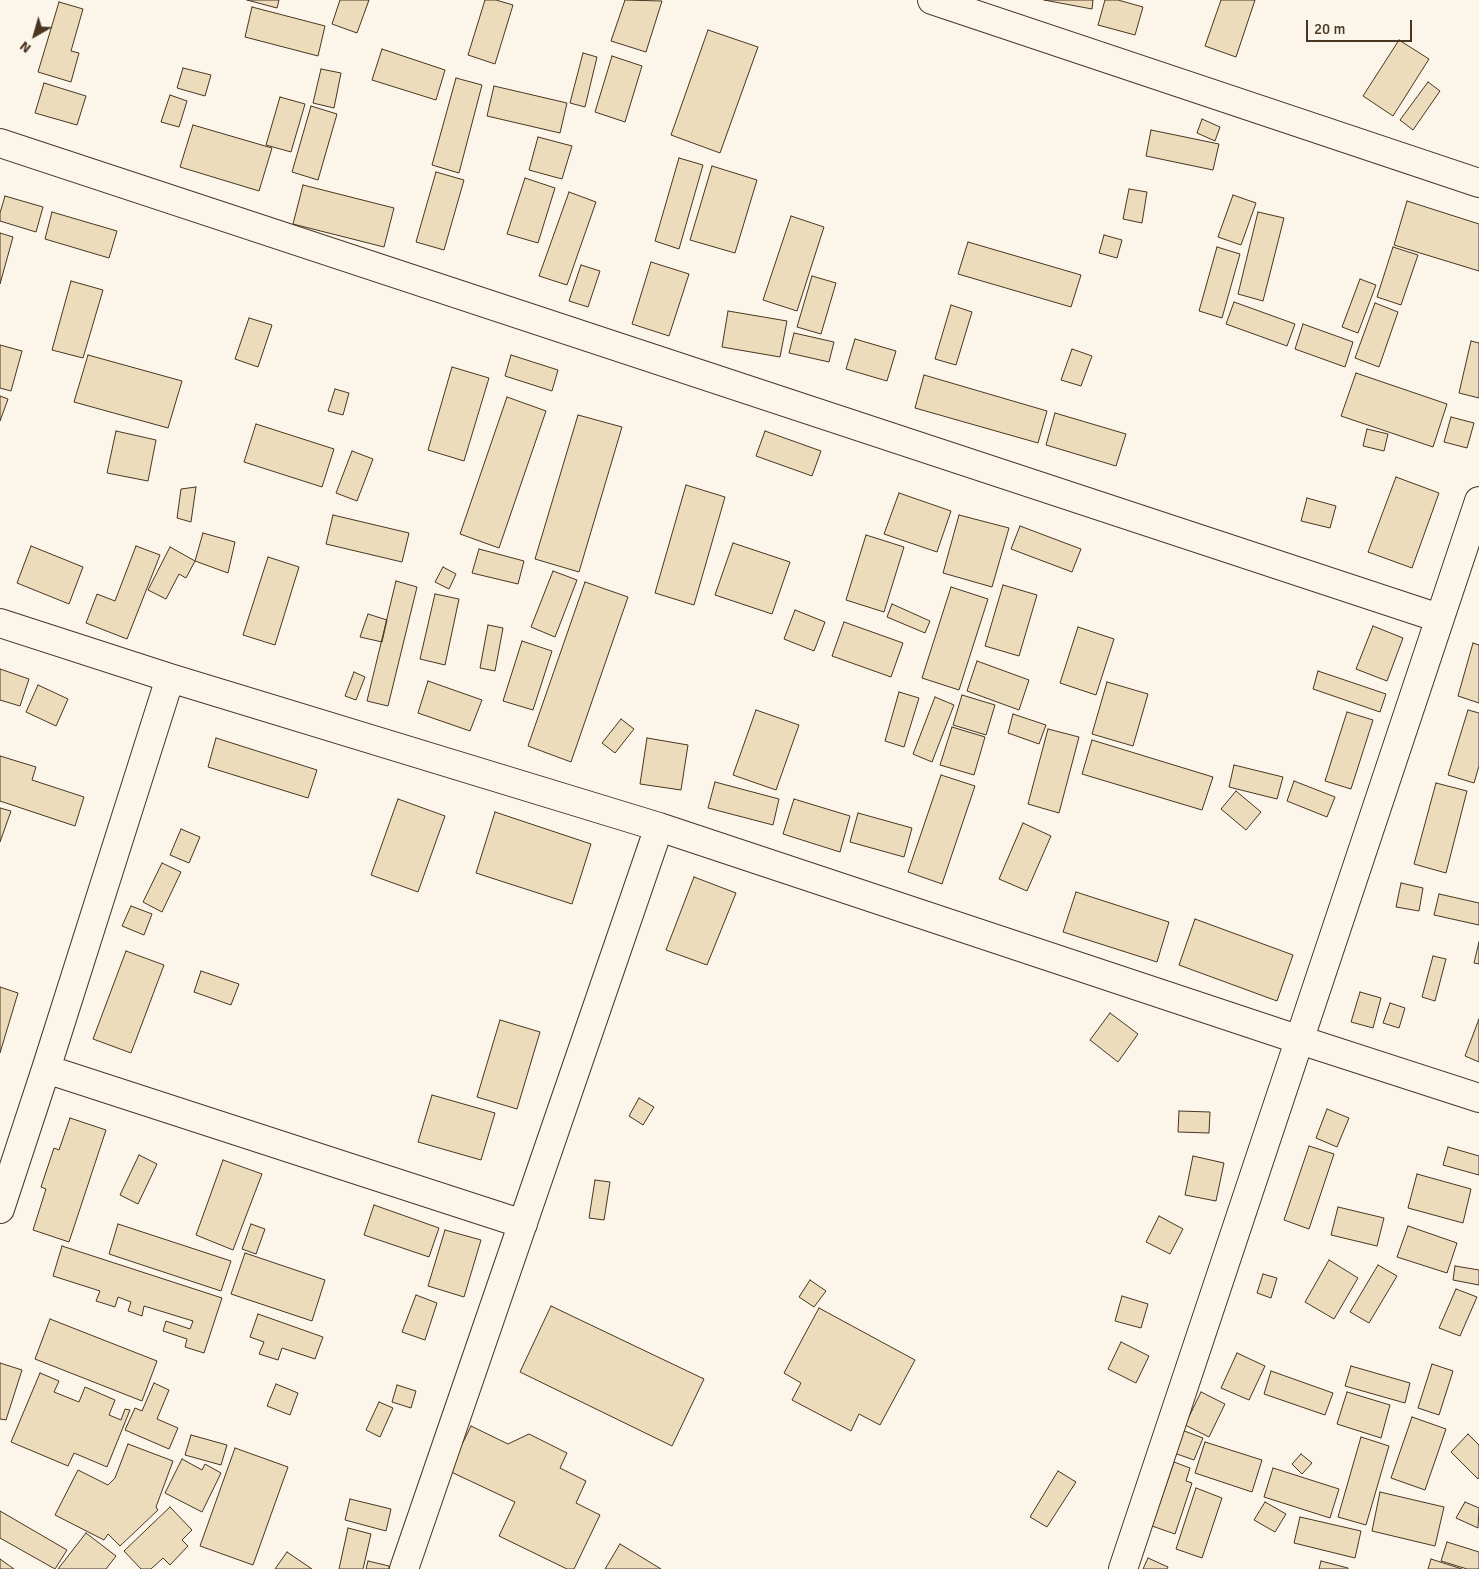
<!DOCTYPE html>
<html>
<head>
<meta charset="utf-8">
<style>
	body { margin:0 }
	#map { position:relative; width:1479px; height:1569px; overflow:hidden; background:#fbf6e9; font-family:Signika,sans-serif }
	canvas { display:block }
	.north { position:absolute; left:10px; top:10px; width:50px; height:50px; -webkit-text-stroke:4px #fbf6e9; paint-order:stroke; rotate:218deg; font-size:14px; font-weight:700; line-height:20px; text-align:center; color:#4a3520 }
	.north::after { content:''; display:block; margin:auto; width:18px; height:22px; background:#4a3520; clip-path:polygon(50% 0,100% 100%,50% 72%,0 100%) }
	.scale { position:absolute; left:1306px; top:20px; width:106px; height:22px; box-sizing:border-box; border:2px solid #4a3520; border-top:0; padding-left:6px; font-size:15px; line-height:18px; white-space:nowrap; color:#4a3520; -webkit-text-stroke:4px #fbf6e9; paint-order:stroke }
</style>
</head>
<body>
<div id="map">
<canvas width="1479" height="1569"></canvas>
<div class="north">N</div>
<div class="scale">20 m</div>
</div>
<script>
const g = document.querySelector('canvas').getContext('2d');
g.lineJoin = 'round';
function fill(path, color) { g.fillStyle = color; g.fill(path, 'evenodd'); }
const shape = rows => new Path2D(rows.map(r => 'M' + r).join(''));
function strokePath(path, color, width, dash) { g.strokeStyle = color; g.lineWidth = width; g.lineCap = dash ? 'butt' : 'round'; g.setLineDash(dash || []); g.stroke(path); }
const building = shape([
	[247,0,279,0,277,8,247,0],
	[340,0,369,0,357,33,332,24,340,0],
	[485,0,496,0,513,5,495,64,468,55,485,0],
	[625,0,662,1,646,52,611,41,625,0],
	[1044,0,1093,0,1092,9,1044,0],
	[1105,0,1118,0,1143,7,1135,35,1098,25,1105,0],
	[1221,0,1255,0,1236,57,1205,46,1221,0],
	[59,2,83,9,71,51,79,53,71,82,38,72,59,2],
	[252,7,325,26,318,56,245,37,252,7],
	[708,30,758,47,720,153,671,135,708,30],
	[1399,40,1429,59,1393,116,1363,96,1399,40],
	[382,49,445,70,436,100,372,80,382,49],
	[583,53,597,57,585,107,570,103,583,53],
	[612,56,642,66,625,122,595,112,612,56],
	[183,68,211,75,205,96,177,88,183,68],
	[321,69,341,73,334,108,313,103,321,69],
	[456,78,482,85,459,173,432,165,456,78],
	[1428,82,1440,91,1413,130,1400,120,1428,82],
	[44,83,86,96,77,125,35,113,44,83],
	[494,86,567,103,560,133,487,116,494,86],
	[170,95,187,101,179,127,161,122,170,95],
	[280,97,305,104,291,152,266,145,280,97],
	[311,106,337,114,318,180,292,172,311,106],
	[1202,119,1220,127,1215,141,1197,133,1202,119],
	[193,125,272,148,259,191,180,167,193,125],
	[1151,130,1219,144,1213,170,1146,156,1151,130],
	[538,137,572,146,562,179,529,170,538,137],
	[679,158,703,165,679,249,655,241,679,158],
	[712,166,757,180,735,253,690,240,712,166],
	[436,172,464,180,444,250,416,242,436,172],
	[525,178,555,188,538,243,507,234,525,178],
	[303,185,394,208,384,247,293,224,303,185],
	[1129,189,1147,192,1142,223,1123,219,1129,189],
	[569,192,596,202,567,285,539,276,569,192],
	[1233,195,1256,203,1241,245,1218,237,1233,195],
	[5,196,43,207,36,232,0,221,0,213,5,196],
	[1407,201,1479,224,1479,271,1394,245,1407,201],
	[52,212,117,231,109,258,45,239,52,212],
	[1258,212,1284,218,1263,301,1238,294,1258,212],
	[791,216,824,227,797,311,763,300,791,216],
	[0,233,13,237,0,284,0,233],
	[1104,235,1122,240,1117,258,1099,253,1104,235],
	[968,242,1081,275,1071,307,958,274,968,242],
	[1217,247,1240,254,1222,318,1199,311,1217,247],
	[1393,247,1418,255,1401,305,1377,297,1393,247],
	[651,262,689,274,669,336,632,324,651,262],
	[581,265,600,271,588,307,569,301,581,265],
	[812,276,836,283,821,334,797,327,812,276],
	[1360,279,1376,285,1358,333,1342,327,1360,279],
	[71,281,103,290,83,358,52,350,71,281],
	[1234,302,1295,324,1287,346,1226,324,1234,302],
	[1375,303,1398,312,1379,367,1355,358,1375,303],
	[951,305,972,312,956,365,935,359,951,305],
	[728,311,787,321,780,357,722,347,728,311],
	[249,318,272,325,258,367,235,359,249,318],
	[1303,324,1353,342,1345,367,1295,349,1303,324],
	[794,333,834,342,829,362,789,353,794,333],
	[855,339,896,351,887,381,846,369,855,339],
	[1471,341,1479,343,1479,398,1459,393,1471,341],
	[0,345,22,351,11,391,0,388,0,345],
	[1072,349,1092,356,1081,386,1061,380,1072,349],
	[88,355,182,381,168,428,74,402,88,355],
	[511,355,558,370,552,391,505,376,511,355],
	[452,367,489,378,464,461,428,450,452,367],
	[1356,373,1447,404,1433,447,1341,416,1356,373],
	[924,375,1047,411,1038,443,915,408,924,375],
	[335,389,349,393,343,415,328,411,335,389],
	[0,396,8,399,0,421,0,396],
	[507,397,546,411,499,548,460,534,507,397],
	[1055,413,1126,434,1116,466,1046,445,1055,413],
	[578,415,622,427,579,572,535,559,578,415],
	[1451,417,1474,423,1467,448,1444,442,1451,417],
	[256,424,334,449,322,487,244,462,256,424],
	[1367,429,1388,434,1384,451,1363,446,1367,429],
	[116,431,156,440,148,481,107,473,116,431],
	[765,431,821,451,812,476,756,456,765,431],
	[352,451,373,459,357,501,336,493,352,451],
	[1396,477,1439,493,1412,568,1368,552,1396,477],
	[686,485,725,497,694,605,655,593,686,485],
	[196,487,191,522,177,518,181,489,196,487],
	[899,493,951,511,937,552,884,534,899,493],
	[1307,498,1336,506,1330,528,1301,521,1307,498],
	[333,515,409,533,402,562,326,544,333,515],
	[959,515,1009,528,992,587,943,573,959,515],
	[1020,526,1081,549,1072,572,1011,549,1020,526],
	[203,533,235,542,228,573,195,561,203,533],
	[866,535,904,547,884,612,846,600,866,535],
	[733,543,790,562,772,614,715,595,733,543],
	[31,546,83,567,69,604,17,583,31,546],
	[136,546,160,555,127,639,86,623,97,594,115,601,136,546],
	[170,547,195,561,186,578,179,574,166,599,148,590,170,547],
	[479,549,524,561,518,584,472,573,479,549],
	[268,557,299,567,275,645,243,635,268,557],
	[443,567,456,574,449,589,435,582,443,567],
	[553,571,577,580,555,637,531,627,553,571],
	[396,581,417,587,388,706,367,701,396,581],
	[585,582,628,597,571,762,528,746,585,582],
	[1003,585,1037,595,1019,656,985,646,1003,585],
	[951,587,988,599,959,690,922,678,951,587],
	[435,594,459,599,445,665,420,659,435,594],
	[892,604,930,621,925,633,887,617,892,604],
	[795,610,825,622,814,651,784,639,795,610],
	[368,614,387,620,382,642,360,637,368,614],
	[844,622,903,643,891,677,832,656,844,622],
	[488,625,503,628,495,671,480,668,488,625],
	[1373,626,1403,638,1387,681,1356,669,1373,626],
	[1078,627,1114,639,1096,695,1060,683,1078,627],
	[522,641,552,651,533,710,503,701,522,641],
	[1473,643,1479,645,1479,703,1458,696,1473,643],
	[977,661,1029,680,1019,710,967,691,977,661],
	[0,669,29,679,20,706,0,700,0,669],
	[1318,671,1386,694,1380,712,1313,689,1318,671],
	[354,672,365,677,356,700,345,696,354,672],
	[428,681,482,700,470,731,418,713,428,681],
	[1107,682,1148,694,1133,746,1092,734,1107,682],
	[38,685,68,699,56,726,26,712,38,685],
	[899,692,919,698,904,747,885,741,899,692],
	[962,695,995,705,986,735,953,725,962,695],
	[935,697,954,705,932,762,913,754,935,697],
	[756,710,799,725,776,790,733,775,756,710],
	[1468,710,1479,713,1479,766,1474,783,1448,775,1468,710],
	[1347,712,1373,720,1351,789,1325,781,1347,712],
	[1013,714,1046,725,1039,744,1008,733,1013,714],
	[621,719,634,729,615,753,602,743,621,719],
	[952,727,985,737,974,775,940,765,952,727],
	[1048,729,1079,737,1059,813,1028,804,1048,729],
	[216,738,317,770,308,798,208,767,216,738],
	[647,738,688,745,681,790,640,784,647,738],
	[1092,740,1213,777,1202,810,1082,774,1092,740],
	[0,756,36,767,32,780,84,797,75,826,0,801,0,756],
	[1234,765,1283,777,1277,799,1229,787,1234,765],
	[941,775,975,786,942,884,908,872,941,775],
	[1294,781,1335,797,1327,817,1287,801,1294,781],
	[715,782,779,799,773,825,708,808,715,782],
	[1436,783,1467,791,1446,873,1414,864,1436,783],
	[1236,791,1261,812,1246,830,1221,809,1236,791],
	[398,799,445,816,418,892,371,875,398,799],
	[794,799,850,816,840,852,783,834,794,799],
	[0,808,11,811,0,842,0,808],
	[495,812,591,844,572,904,476,873,495,812],
	[858,813,912,828,904,857,850,842,858,813],
	[1023,823,1051,836,1027,891,999,879,1023,823],
	[181,829,200,837,189,863,170,855,181,829],
	[162,863,181,872,162,912,143,902,162,863],
	[694,877,736,893,707,965,666,950,694,877],
	[1401,883,1423,888,1419,911,1396,907,1401,883],
	[1076,892,1169,922,1157,962,1063,932,1076,892],
	[1439,894,1479,903,1479,925,1434,915,1439,894],
	[131,906,152,914,144,935,122,926,131,906],
	[1195,919,1293,955,1277,1001,1179,965,1195,919],
	[1479,942,1479,964,1474,963,1479,942],
	[126,951,164,965,131,1053,93,1039,126,951],
	[1433,956,1446,959,1435,1001,1422,997,1433,956],
	[201,971,239,984,231,1005,194,992,201,971],
	[0,987,18,993,0,1053,0,987],
	[1360,992,1381,998,1373,1028,1351,1022,1360,992],
	[1390,1003,1405,1008,1399,1028,1383,1023,1390,1003],
	[1110,1013,1138,1034,1118,1062,1090,1040,1110,1013],
	[1479,1019,1479,1062,1465,1056,1479,1019],
	[500,1020,540,1032,517,1109,477,1097,500,1020],
	[432,1095,495,1113,481,1160,418,1142,432,1095],
	[639,1098,654,1107,643,1125,629,1116,639,1098],
	[1327,1109,1349,1118,1337,1147,1316,1138,1327,1109],
	[1179,1111,1210,1112,1209,1133,1178,1132,1179,1111],
	[70,1118,106,1130,69,1242,33,1230,46,1189,41,1187,54,1148,59,1150,70,1118],
	[1309,1146,1334,1154,1309,1229,1284,1220,1309,1146],
	[1448,1147,1479,1156,1479,1175,1443,1165,1448,1147],
	[139,1155,157,1164,138,1204,120,1195,139,1155],
	[1193,1156,1224,1163,1216,1201,1185,1195,1193,1156],
	[223,1160,262,1174,233,1250,196,1235,223,1160],
	[1417,1174,1471,1189,1463,1223,1408,1208,1417,1174],
	[595,1180,610,1182,604,1220,589,1218,595,1180],
	[374,1205,439,1228,429,1257,364,1235,374,1205],
	[1338,1207,1384,1218,1377,1246,1331,1235,1338,1207],
	[1159,1216,1183,1229,1170,1254,1146,1242,1159,1216],
	[118,1224,231,1261,221,1291,109,1254,118,1224],
	[251,1224,265,1229,256,1254,242,1249,251,1224],
	[1408,1226,1457,1243,1447,1273,1397,1257,1408,1226],
	[445,1230,481,1240,464,1297,428,1286,445,1230],
	[62,1246,222,1298,204,1353,185,1347,187,1339,163,1331,166,1321,190,1329,193,1321,144,1306,142,1316,128,1311,131,1302,118,1297,115,1307,96,1301,100,1291,53,1276,62,1246],
	[245,1253,325,1280,312,1321,231,1294,245,1253],
	[1329,1260,1358,1278,1334,1319,1305,1302,1329,1260],
	[1378,1265,1397,1276,1369,1323,1350,1312,1378,1265],
	[1455,1266,1479,1270,1479,1285,1453,1280,1455,1266],
	[1263,1274,1277,1278,1271,1298,1257,1293,1263,1274],
	[810,1280,826,1291,814,1307,799,1297,810,1280],
	[1456,1289,1477,1297,1460,1336,1439,1328,1456,1289],
	[416,1295,437,1303,425,1340,402,1332,416,1295],
	[1122,1296,1148,1304,1141,1328,1115,1321,1122,1296],
	[551,1306,704,1379,672,1446,520,1372,551,1306],
	[819,1308,915,1360,880,1425,859,1414,851,1431,792,1400,801,1383,784,1373,819,1308],
	[258,1314,323,1337,315,1359,282,1348,278,1360,259,1354,264,1342,250,1337,258,1314],
	[50,1319,157,1361,142,1401,35,1359,50,1319],
	[1121,1342,1149,1356,1136,1383,1108,1369,1121,1342],
	[1237,1353,1265,1366,1249,1400,1221,1388,1237,1353],
	[0,1363,22,1370,6,1420,0,1419,0,1363],
	[1432,1364,1453,1371,1439,1415,1418,1408,1432,1364],
	[1351,1366,1410,1383,1405,1403,1345,1386,1351,1366],
	[1271,1371,1333,1393,1325,1415,1264,1394,1271,1371],
	[40,1373,59,1381,54,1392,79,1402,85,1387,115,1400,109,1415,121,1420,125,1409,130,1410,107,1467,74,1453,68,1466,11,1442,40,1373],
	[154,1383,169,1390,157,1419,178,1428,169,1449,125,1430,135,1408,142,1411,154,1383],
	[276,1384,298,1393,290,1415,267,1406,276,1384],
	[397,1385,416,1391,411,1408,392,1402,397,1385],
	[1201,1392,1225,1404,1209,1437,1185,1425,1201,1392],
	[1347,1392,1390,1405,1381,1438,1337,1424,1347,1392],
	[379,1402,393,1408,380,1437,366,1430,379,1402],
	[1412,1417,1446,1429,1425,1490,1391,1478,1412,1417],
	[471,1426,508,1444,529,1434,567,1453,560,1468,586,1481,576,1503,600,1515,574,1569,567,1569,499,1536,515,1502,449,1471,471,1426],
	[1179,1429,1203,1438,1194,1460,1171,1452,1179,1429],
	[1468,1434,1479,1445,1479,1477,1478,1479,1451,1452,1468,1434],
	[191,1435,227,1445,221,1465,185,1455,191,1435],
	[1361,1437,1389,1446,1366,1525,1338,1517,1361,1437],
	[1205,1442,1262,1460,1252,1492,1195,1473,1205,1442],
	[128,1444,173,1461,156,1507,158,1510,120,1546,108,1534,104,1540,55,1515,78,1470,108,1485,115,1478,128,1444],
	[235,1448,288,1467,253,1565,200,1546,235,1448],
	[1301,1454,1312,1463,1302,1474,1292,1464,1301,1454],
	[182,1459,202,1470,205,1464,221,1473,202,1512,165,1493,182,1459],
	[1174,1462,1190,1468,1186,1481,1192,1483,1175,1534,1152,1526,1174,1462],
	[1273,1468,1339,1489,1330,1518,1264,1497,1273,1468],
	[1058,1471,1076,1482,1047,1527,1030,1517,1058,1471],
	[1196,1488,1222,1498,1202,1558,1176,1549,1196,1488],
	[1380,1492,1444,1507,1435,1546,1372,1531,1380,1492],
	[350,1499,391,1509,386,1531,345,1520,350,1499],
	[1265,1502,1286,1514,1275,1532,1254,1520,1265,1502],
	[1465,1502,1479,1508,1478,1528,1456,1518,1465,1502],
	[170,1507,192,1530,182,1540,188,1546,170,1565,163,1558,151,1569,141,1569,124,1551,170,1507],
	[0,1511,67,1550,55,1569,0,1538,0,1511],
	[1300,1517,1361,1531,1355,1558,1294,1543,1300,1517],
	[348,1528,371,1534,363,1569,339,1569,348,1528],
	[86,1533,116,1556,106,1569,58,1569,86,1533],
	[1447,1542,1479,1552,1479,1569,1467,1569,1441,1561,1447,1542],
	[620,1544,661,1569,605,1569,620,1544],
	[287,1552,312,1569,275,1569,287,1552],
	[1148,1558,1168,1567,1167,1569,1143,1569,1148,1558],
	[0,1559,14,1569,0,1569,0,1559],
	[1431,1559,1462,1569,1428,1569,1431,1559],
	[368,1561,389,1566,389,1569,366,1569,368,1561],
	[1321,1561,1348,1568,1348,1569,1319,1569,1321,1561]
]);
fill(building, '#ecdcbc');
strokePath(building, '#4a3520', 1);
const minor = shape([
	[932,0,1479,183],
	[0,143,1439,618],
	[0,623,170,678,659,827,1300,1040,1479,1098],
	[46,1069,523,1224],
	[0,1209,46,1069,170,678],
	[404,1569,659,827],
	[1123,1569,1479,501]
]);
strokePath(minor, '#4a3520', 30);
strokePath(minor, '#fbf6e9', 28);
</script>
</body>
</html>
